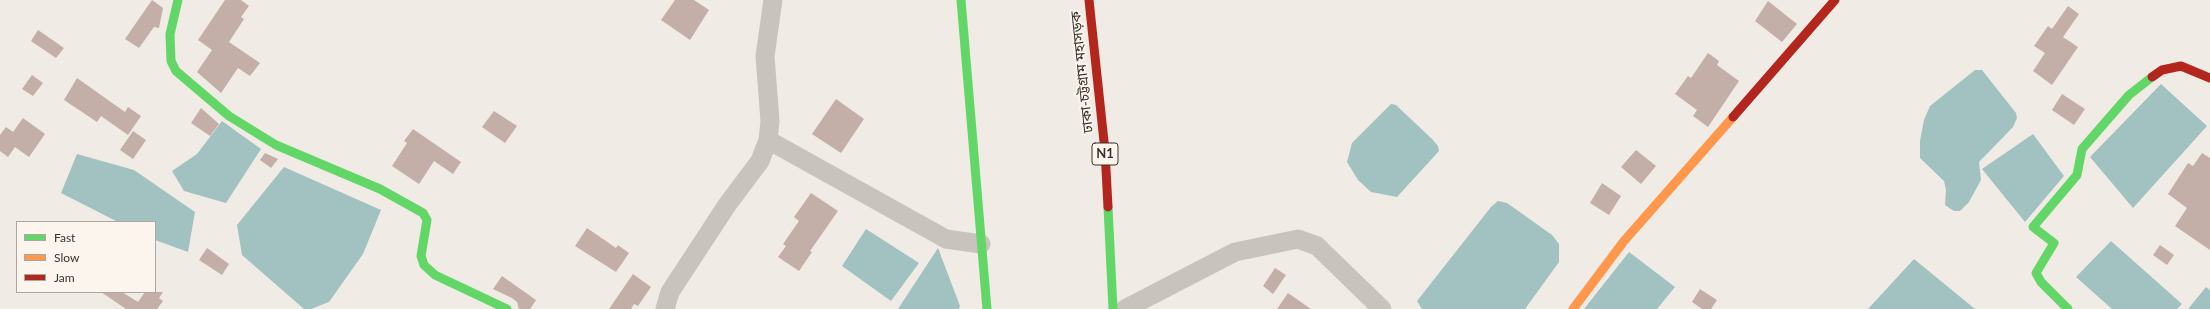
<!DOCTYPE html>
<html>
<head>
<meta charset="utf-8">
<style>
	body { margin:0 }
	#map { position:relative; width:2210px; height:309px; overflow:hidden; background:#f0ebe5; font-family:Lato,sans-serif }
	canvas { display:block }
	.legend { position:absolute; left:16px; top:221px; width:140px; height:72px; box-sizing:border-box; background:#fbf5ee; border:1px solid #aea6a0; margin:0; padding:5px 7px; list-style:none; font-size:12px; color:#3b302b }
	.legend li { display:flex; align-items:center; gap:8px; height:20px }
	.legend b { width:20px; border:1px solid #aea6a0 }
</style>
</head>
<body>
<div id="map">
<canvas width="2210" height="309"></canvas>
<ul class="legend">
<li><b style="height:5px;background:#63d668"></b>Fast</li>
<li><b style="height:5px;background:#ff974d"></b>Slow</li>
<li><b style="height:5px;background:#b3261e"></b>Jam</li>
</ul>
</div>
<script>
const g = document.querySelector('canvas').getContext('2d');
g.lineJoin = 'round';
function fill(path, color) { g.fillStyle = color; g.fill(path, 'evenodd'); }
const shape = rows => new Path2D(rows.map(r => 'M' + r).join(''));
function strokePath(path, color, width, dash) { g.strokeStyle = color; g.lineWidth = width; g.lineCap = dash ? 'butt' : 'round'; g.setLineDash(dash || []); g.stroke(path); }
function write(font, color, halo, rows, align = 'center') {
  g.font = font + ' Lato,"Noto Sans Bengali",sans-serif'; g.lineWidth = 4; g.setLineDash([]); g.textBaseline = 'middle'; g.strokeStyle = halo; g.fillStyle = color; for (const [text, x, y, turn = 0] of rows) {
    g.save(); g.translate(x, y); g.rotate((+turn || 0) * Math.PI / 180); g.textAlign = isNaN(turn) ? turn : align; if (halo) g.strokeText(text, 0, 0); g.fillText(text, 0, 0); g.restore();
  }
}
fill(shape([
	[1975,70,1982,70,2016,113,2017,118,2013,127,1979,162,1981,180,1969,202,1960,211,1954,211,1945,205,1946,190,1944,181,1920,158,1920,141,1924,120,1930,106],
	[2161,84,2207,126,2133,208,2090,157],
	[1391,104,1396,105,1432,139,1438,146,1439,151,1397,197,1371,192,1358,180,1347,162,1352,143],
	[222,121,261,149,226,203,184,191,172,171,197,154],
	[2033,134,2064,176,2025,222,1982,169],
	[77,154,134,170,195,212,188,252,155,240,155,222,118,222,61,193],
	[284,167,381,210,363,254,329,302,311,309,304,309,242,255,237,225],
	[1498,201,1507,203,1552,235,1559,244,1559,262,1525,309,1422,309,1417,301,1491,207],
	[866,229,919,263,891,301,842,266],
	[2111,241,2182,304,2177,309,2112,309,2076,277],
	[938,248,960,306,959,309,898,309],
	[1629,252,1675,287,1657,309,1584,309],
	[1914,259,1975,309,1868,309],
	[2206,287,2210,290,2210,309,2188,309]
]), '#a1c2c1');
fill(shape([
	[152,0,163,8,159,28,154,27,139,48,125,39],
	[225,0,241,0,249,6,241,17,244,19,229,42,260,63,250,76,238,68,221,93,197,72,212,50,198,40],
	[675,0,694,0,709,10,690,40,661,20],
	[1768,1,1797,24,1782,42,1755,21],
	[2068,6,2079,14,2063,37,2078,47,2052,85,2033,71,2045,53,2034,46,2048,26,2052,29],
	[38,30,64,48,56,58,31,41],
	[1708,53,1719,61,1717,65,1739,81,1708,127,1693,116,1697,110,1675,94,1688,76,1691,78],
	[32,75,43,83,33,96,22,89],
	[77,78,125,112,128,107,141,116,128,135,101,116,97,122,64,100],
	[2062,94,2085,109,2074,125,2052,110],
	[836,99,864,119,841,153,812,134],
	[201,108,219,124,210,136,191,123],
	[494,111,517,126,505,143,482,127],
	[23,118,45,134,29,157,15,147,8,157,0,151,0,135,6,127,13,132],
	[413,129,461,162,453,174,434,161,419,184,392,166,407,143,404,141],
	[133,131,146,140,133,159,120,150],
	[1636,150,1656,166,1641,184,1621,167],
	[265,153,278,159,271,168,260,160],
	[2202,153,2210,158,2210,250,2175,226,2187,208,2168,194,2188,163,2193,166],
	[1602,183,1621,196,1609,215,1590,203],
	[811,193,838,211,810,251,812,252,799,271,778,257,786,246,783,244,799,221,794,217],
	[587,228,616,248,618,245,629,253,616,272,575,246],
	[2160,245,2174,255,2167,265,2153,255],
	[207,248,229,264,222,275,199,260],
	[1275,268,1286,275,1273,294,1263,286],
	[633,274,651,287,638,306,634,304,631,309,609,309],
	[502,276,536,300,530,309,519,309,517,302,512,298,493,289],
	[1700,289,1717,300,1711,309,1702,309,1692,302],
	[101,292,122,292,138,302,145,292,163,292,159,298,163,301,157,309,126,309],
	[1288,293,1311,309,1277,309]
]), '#c3afa7');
strokePath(shape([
	[768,140,946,239,981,244],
	[665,309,670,292,727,205,760,161,768,140,770,121,765,56,773,0],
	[1125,309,1235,252,1298,239,1317,246,1382,309]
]), '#c9c3be', 19);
strokePath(shape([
	[178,0,170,34,171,61,176,71,229,116,276,145,380,189,423,213,427,220,421,256,424,265,435,275,507,309],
	[961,0,987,309],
	[1108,207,1113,309],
	[2068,309,2041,282,2036,273,2054,243,2033,227,2077,175,2082,149,2129,95,2152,77]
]), '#63d668', 9);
strokePath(shape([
	[1573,309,1624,241,1733,117]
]), '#ff974d', 9);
strokePath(shape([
	[1089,0,1105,151,1108,207],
	[2152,77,2162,70,2181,66,2210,78],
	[1733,117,1835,0]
]), '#b3261e', 9);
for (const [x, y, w] of [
	[1105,154,26]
]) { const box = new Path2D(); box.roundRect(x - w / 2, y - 11, w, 22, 3); g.fillStyle = '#fbf5ee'; g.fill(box); strokePath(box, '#3b302b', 1); }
write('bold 13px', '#3b302b', null, [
	["N1",1105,154]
]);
write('14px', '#3b302b', '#fbf5ee', [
	["ঢাকা-চট্টগ্রাম মহাসড়ক",1082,72,-96]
]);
</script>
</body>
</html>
